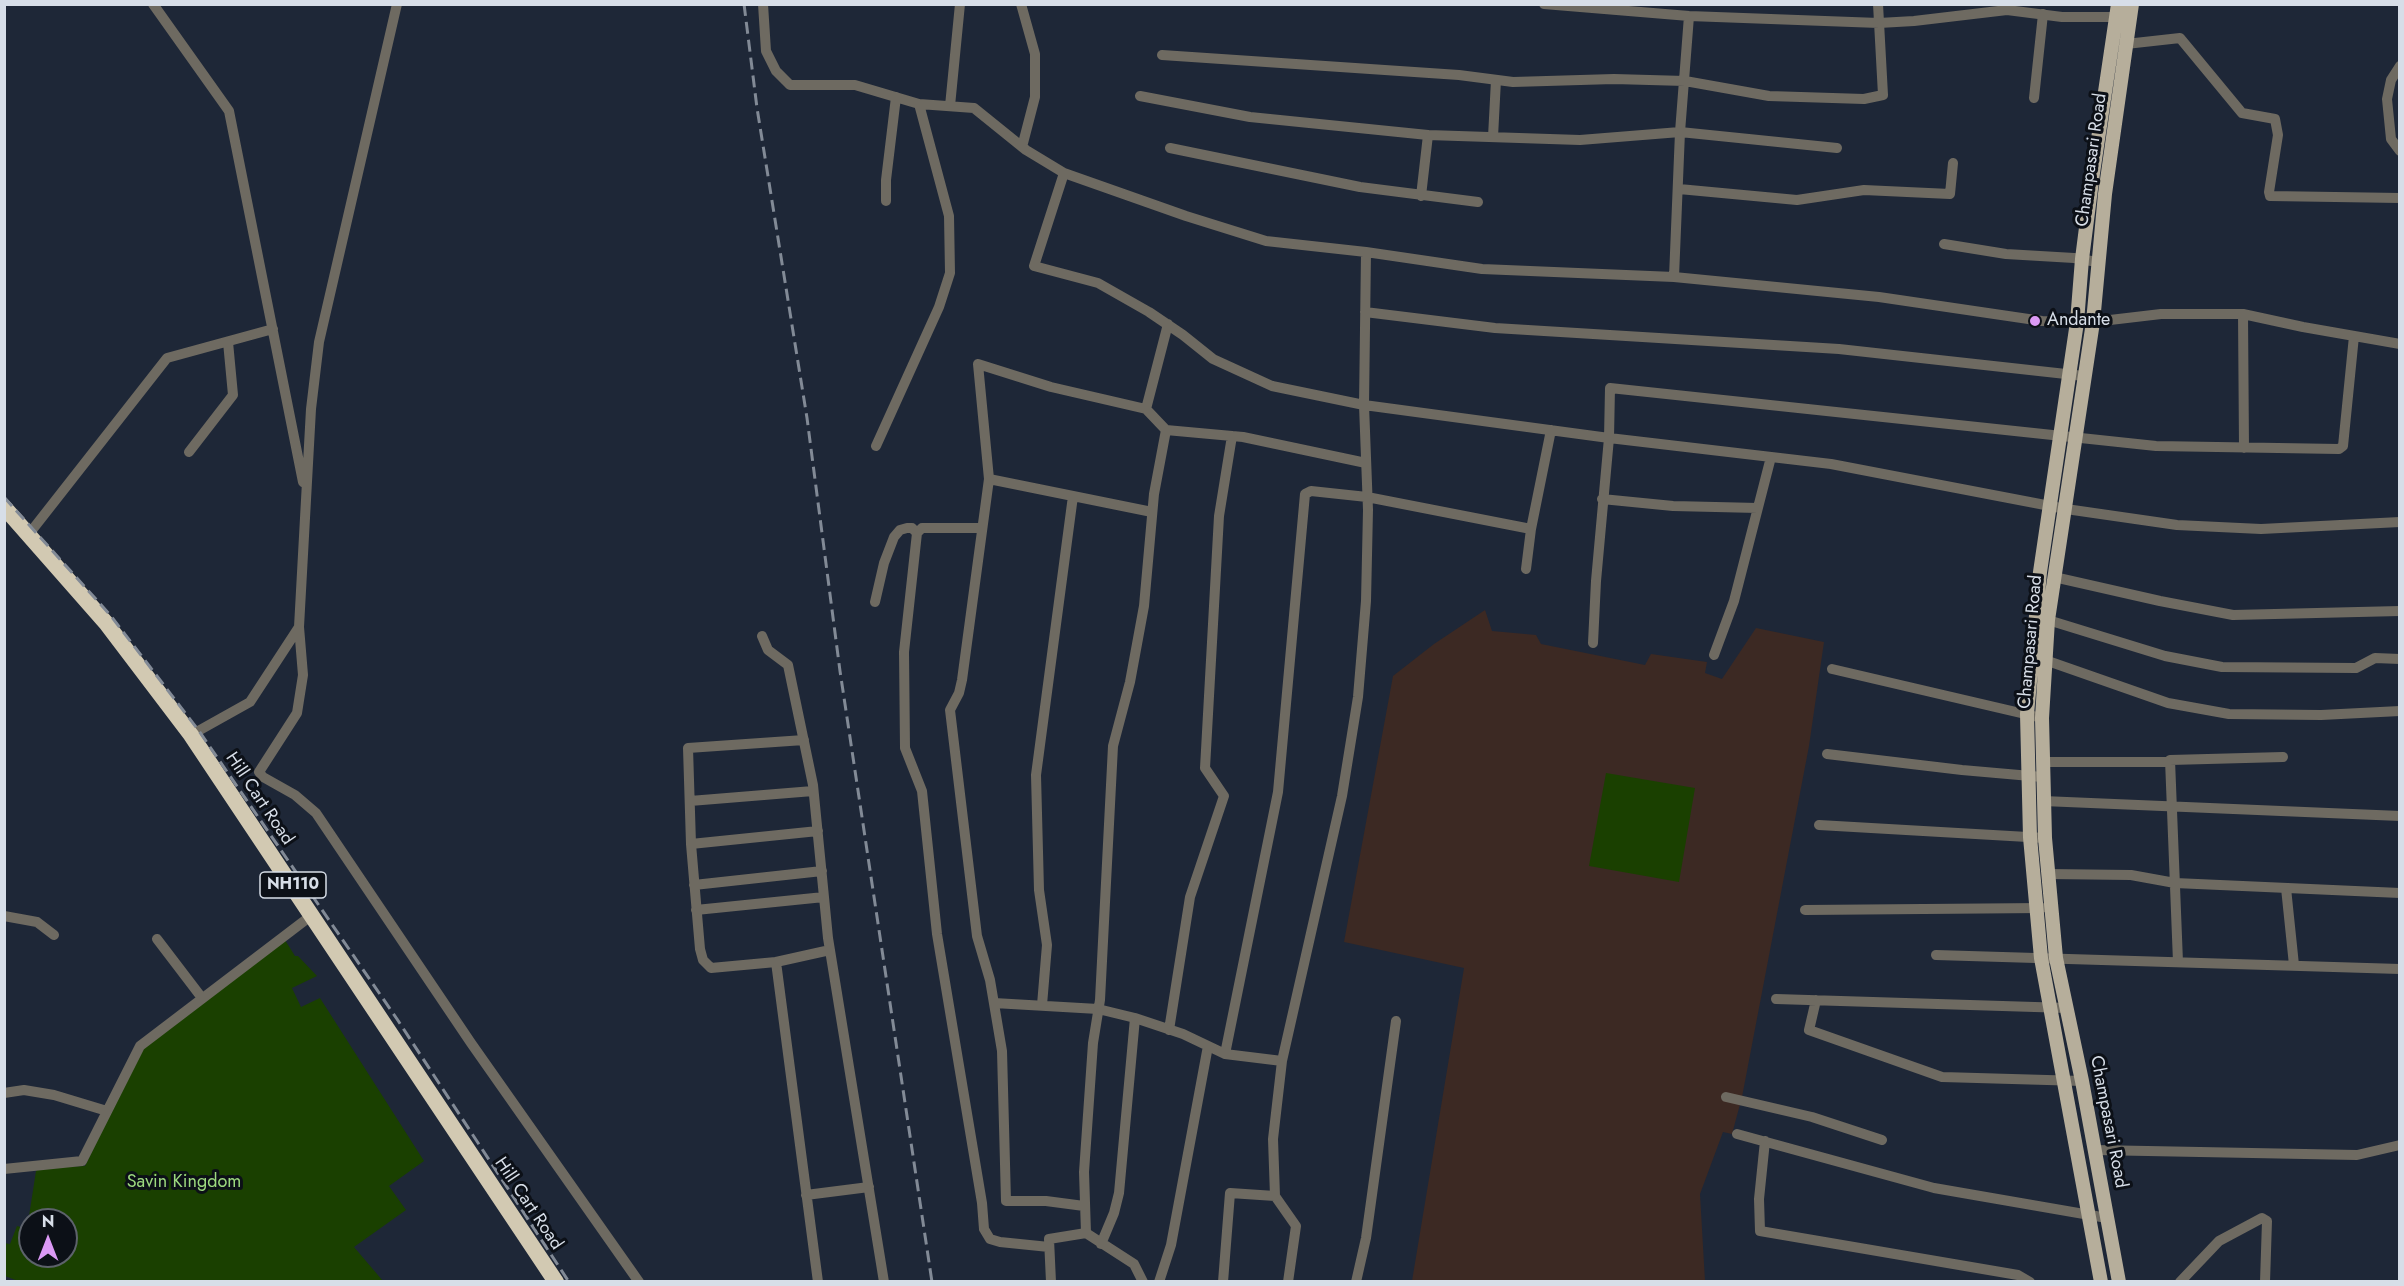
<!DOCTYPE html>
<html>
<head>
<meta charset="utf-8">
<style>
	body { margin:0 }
	#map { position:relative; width:2404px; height:1286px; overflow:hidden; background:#1e2737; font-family:Jost,sans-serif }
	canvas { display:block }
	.frame { position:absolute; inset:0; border:6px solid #d7dee8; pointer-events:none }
	.north { position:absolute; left:18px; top:1208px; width:60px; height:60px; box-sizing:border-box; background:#0c1017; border:2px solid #5d626b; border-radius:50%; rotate:0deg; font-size:16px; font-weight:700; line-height:24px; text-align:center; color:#d7dee8 }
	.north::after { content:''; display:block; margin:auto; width:21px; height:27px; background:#db99f5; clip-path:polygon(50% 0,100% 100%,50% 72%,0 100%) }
</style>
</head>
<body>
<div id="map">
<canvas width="2404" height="1286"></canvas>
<div class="frame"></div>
<div class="north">N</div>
</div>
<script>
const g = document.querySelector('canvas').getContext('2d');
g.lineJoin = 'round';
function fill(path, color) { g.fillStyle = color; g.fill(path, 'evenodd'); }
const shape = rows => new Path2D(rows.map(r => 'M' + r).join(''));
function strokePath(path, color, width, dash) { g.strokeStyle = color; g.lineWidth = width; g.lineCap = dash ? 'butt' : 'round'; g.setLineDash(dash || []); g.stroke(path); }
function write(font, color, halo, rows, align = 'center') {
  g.font = font + ' Jost,sans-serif'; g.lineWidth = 6; g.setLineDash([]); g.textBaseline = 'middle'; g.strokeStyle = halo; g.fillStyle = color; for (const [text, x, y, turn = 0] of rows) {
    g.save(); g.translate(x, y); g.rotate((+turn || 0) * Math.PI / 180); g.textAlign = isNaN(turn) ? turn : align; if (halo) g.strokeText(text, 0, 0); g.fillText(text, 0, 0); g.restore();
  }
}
fill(shape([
	[1485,610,1492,631,1536,635,1541,644,1645,665,1651,654,1707,662,1705,673,1722,679,1756,628,1824,642,1809,746,1742,1097,1732,1134,1723,1132,1700,1194,1705,1281,1412,1281,1464,968,1344,942,1393,676,1434,644]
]), '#3c2923');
fill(shape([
	[1606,773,1695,788,1679,882,1589,866],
	[285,940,295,956,298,956,317,976,292,988,301,1007,320,998,424,1161,389,1186,406,1210,354,1247,383,1281,18,1281,5,1276,4,1243,10,1244,17,1226,27,1229,36,1171,41,1168,85,1166,141,1049],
	[30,1220,66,1220,66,1256,30,1256]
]), '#1a4000');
strokePath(shape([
	[153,4,229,111,303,482],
	[763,4,766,51,776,71,790,85,855,85,919,104,974,108,1026,150,1064,173,1186,216,1266,241,1366,252,1482,269,1674,277,1879,297,2042,321,2093,322,2161,314,2243,314,2303,327,2400,344],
	[1021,4,1035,54,1035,97,1022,147],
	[1544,4,1689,16,1879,23,1914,21,2007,10,2062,17,2123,17],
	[2126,44,2180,38,2242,113,2275,119,2278,135,2269,192,2270,196,2400,198],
	[1162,55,1459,75,1513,82,1614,79,1685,81,1769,96,1864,99,1883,95,1878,4],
	[2400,66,2391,80,2387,99,2391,139,2400,151],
	[1140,96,1250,117,1428,135,1580,140,1680,132,1837,148],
	[2034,98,2043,14],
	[950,106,960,4],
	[1493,137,1496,80],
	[1170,148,1360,187,1478,202],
	[1064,173,1034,266,1098,283,1149,312,1183,335,1213,359,1272,386,1364,405,1609,438,1831,464,2066,509,2177,525,2261,529,2400,522],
	[1679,189,1797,200,1864,190,1950,194,1953,163],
	[1421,196,1428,135],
	[886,201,886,180,896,97],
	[1944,244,2006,254,2074,258,2097,262],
	[1674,277,1680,132,1689,16],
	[1365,312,1495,328,1839,349,2084,376],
	[2243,314,2244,448],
	[1146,409,1168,324],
	[876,446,939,307,950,273,949,216,919,104],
	[189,452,233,395,228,342],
	[989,479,1152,512],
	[1602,499,1673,506,1758,508],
	[982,528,922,528,917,533,904,652,905,748,922,791,937,934,982,1203,984,1229,990,1239,1000,1242,1049,1247],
	[29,534,167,358,273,329],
	[1526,569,1531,529],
	[2054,577,2160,601,2233,615,2400,611],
	[875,602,884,563,894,537,900,530,907,528,912,528,917,533],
	[2048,620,2165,656,2222,667,2356,668,2375,658,2400,659],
	[299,627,303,675,297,713,259,772,263,777,295,795,316,813,471,1043,639,1282],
	[762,636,768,650,788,665,813,785,828,938,884,1282],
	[1593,643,1596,581,1609,438,1610,388,2156,446,2339,449,2343,446,2354,336],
	[1714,655,1734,601,1771,457],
	[2045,660,2168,703,2229,714,2321,715,2400,711],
	[1832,669,2042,718],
	[191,735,250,702,299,627,311,409,319,342,397,4],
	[804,740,688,748,691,844,700,949,703,960,711,968,776,962,818,1282],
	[1827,754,1962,770,2042,777],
	[2042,762,2170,762],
	[690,801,813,791],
	[2043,801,2400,816],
	[1819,825,2045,838],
	[691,844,818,831],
	[2048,874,2131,875,2175,883,2400,893],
	[694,885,822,871],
	[2286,888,2294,965],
	[696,910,824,897],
	[1805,910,2042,908],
	[4,916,37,922,54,935],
	[157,939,202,998],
	[1936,955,2400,969],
	[776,962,830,950],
	[2178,962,2170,760,2283,757],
	[1776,999,2067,1008],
	[1816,1000,1809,1030,1942,1077,2082,1081],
	[994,1003,1098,1009,1135,1018,1183,1034,1225,1054,1282,1061],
	[1042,1005,1047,945,1039,890,1036,775,1073,496],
	[1169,1030,1190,897,1224,796,1205,768,1219,516,1232,436],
	[1225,1054,1278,792,1305,494,1311,491,1367,497,1531,529,1551,430],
	[4,1093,24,1090,54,1095,107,1111],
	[1726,1097,1812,1117,1882,1140],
	[1737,1134,1934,1188,2107,1218],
	[1765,1141,1759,1199,1760,1231,2018,1275,2030,1282],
	[2095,1150,2357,1155,2400,1145],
	[4,1169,82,1161,140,1046,312,915],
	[806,1195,869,1187],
	[1084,1206,1046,1201,1006,1201,1002,1051,990,980,977,936,950,710,959,693,962,680,989,479,978,364,1051,387,1146,409,1166,430],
	[1086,1233,1084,1172,1093,1043,1100,1000,1113,746,1130,682,1144,606,1154,494,1166,430,1243,437,1366,463],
	[1101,1244,1114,1213,1119,1193,1135,1018],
	[1051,1282,1049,1239,1086,1233,1134,1264,1143,1282],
	[1159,1282,1171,1245,1208,1046],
	[1223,1282,1230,1193,1275,1196],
	[1288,1282,1296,1226,1275,1196,1273,1139,1282,1061,1342,796,1358,697,1366,601,1368,510,1364,405,1366,252],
	[1356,1282,1366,1238,1396,1021],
	[2180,1282,2219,1241,2262,1218,2267,1221,2265,1282]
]), '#6e6a61', 10);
strokePath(shape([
	[2101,1282,2041,958,2030,837,2027,714,2040,572,2077,322,2082,259,2093,173,2118,4],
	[2119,1282,2082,1081,2056,958,2045,838,2042,718,2048,620,2093,322,2105,194,2132,4]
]), '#b6ae9b', 14);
strokePath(shape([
	[4,507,106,623,191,735,556,1282]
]), '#d2c9b2', 16);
strokePath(shape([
	[744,4,757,108,807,418,840,671,932,1282],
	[4,497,111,616,199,731,397,1019,569,1282]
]), '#828a96', 3, [12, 6]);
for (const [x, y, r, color] of [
	[2035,321,6,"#db99f5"]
]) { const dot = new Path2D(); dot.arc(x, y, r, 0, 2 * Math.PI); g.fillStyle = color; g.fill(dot); strokePath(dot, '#0c1017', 2); }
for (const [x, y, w] of [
	[293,885,66]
]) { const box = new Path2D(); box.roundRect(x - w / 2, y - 13, w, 26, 4.5); g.fillStyle = '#0c1017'; g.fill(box); strokePath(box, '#d7dee8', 1.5); }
write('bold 16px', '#d7dee8', null, [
	["NH110",293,885]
]);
write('18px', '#d7dee8', '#0c1017', [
	["Champasari Road",2092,160,-82],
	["Champasari Road",2031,642,-85],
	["Hill Cart Road",259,799,56],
	["Champasari Road",2108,1122,79],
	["Hill Cart Road",528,1204,56]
]);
write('18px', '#d7dee8', '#0c1017', [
	["Andante",2047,321]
], 'left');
write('18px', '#9dda7f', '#0c1017', [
	["Savin Kingdom",184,1183]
]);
</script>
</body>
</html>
